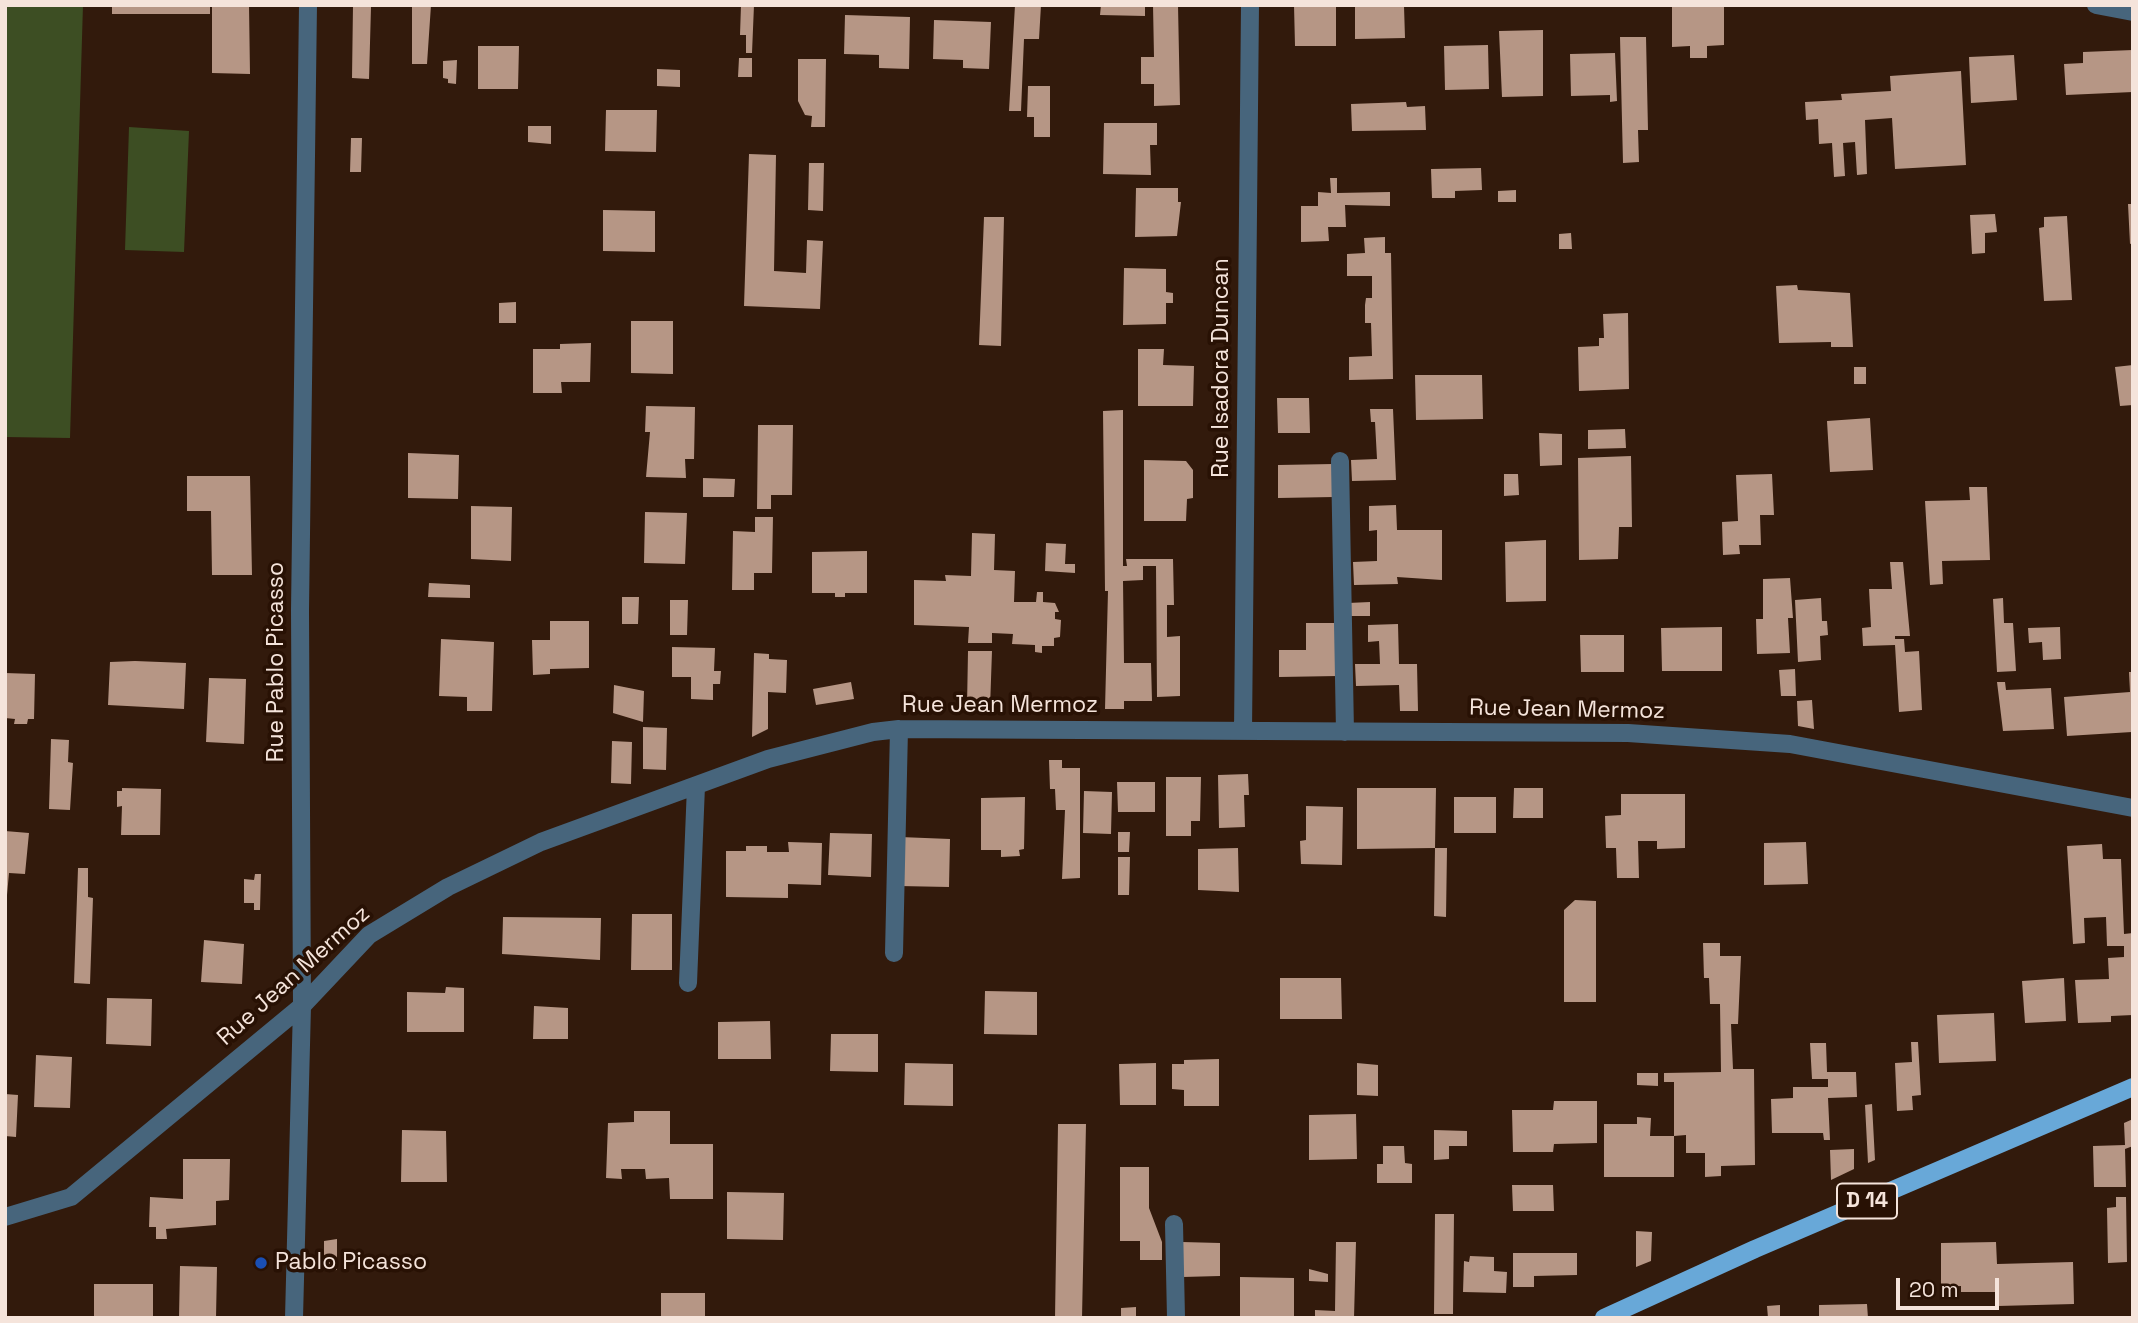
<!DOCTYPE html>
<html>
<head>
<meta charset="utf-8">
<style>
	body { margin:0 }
	#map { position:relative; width:2138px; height:1323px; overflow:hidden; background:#321a0c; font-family:"Space Grotesk",sans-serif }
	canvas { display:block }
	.frame { position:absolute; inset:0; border:7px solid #f5e4db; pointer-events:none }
	.scale { position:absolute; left:1896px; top:1278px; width:103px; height:32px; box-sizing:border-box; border:4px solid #f5e4db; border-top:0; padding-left:9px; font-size:21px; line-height:24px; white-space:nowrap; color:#f5e4db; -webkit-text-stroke:5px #281104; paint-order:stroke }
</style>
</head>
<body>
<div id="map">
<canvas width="2138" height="1323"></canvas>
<div class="frame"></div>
<div class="scale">20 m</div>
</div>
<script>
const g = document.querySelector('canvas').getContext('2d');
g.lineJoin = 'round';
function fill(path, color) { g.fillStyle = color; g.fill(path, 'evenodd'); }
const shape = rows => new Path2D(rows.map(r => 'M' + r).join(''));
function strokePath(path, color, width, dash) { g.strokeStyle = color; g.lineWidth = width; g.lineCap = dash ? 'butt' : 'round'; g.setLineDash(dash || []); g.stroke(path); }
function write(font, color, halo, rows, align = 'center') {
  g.font = font + ' "Space Grotesk",sans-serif'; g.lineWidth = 7; g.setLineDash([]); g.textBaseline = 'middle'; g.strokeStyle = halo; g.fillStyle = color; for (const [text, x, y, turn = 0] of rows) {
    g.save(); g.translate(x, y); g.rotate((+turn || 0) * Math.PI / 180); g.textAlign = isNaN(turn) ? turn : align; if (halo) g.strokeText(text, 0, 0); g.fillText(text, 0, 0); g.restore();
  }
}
fill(shape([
	[5,5,83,5,70,438,5,437],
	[129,127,189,131,184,252,125,250]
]), '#3d4e23');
fill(shape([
	[112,5,210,5,210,14,112,14],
	[212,5,249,5,250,74,212,73],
	[353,5,371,7,369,79,352,78],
	[412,5,431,5,427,64,412,64],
	[741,5,754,5,752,53,746,53,746,35,740,35],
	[1015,5,1041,5,1039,39,1024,39,1021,111,1009,111],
	[1101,5,1145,5,1145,16,1100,15],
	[1153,5,1178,5,1180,105,1154,106,1154,84,1141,84,1141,57,1154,57],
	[1294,5,1336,5,1336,46,1295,46],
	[1672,5,1724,5,1724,45,1707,46,1707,58,1690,58,1690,46,1672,47],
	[1355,6,1404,6,1405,38,1355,39],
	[845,15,910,17,909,69,879,68,879,55,844,54],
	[934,20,991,22,989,69,963,68,963,60,933,59],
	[1543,30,1543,96,1502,97,1499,31],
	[1620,37,1646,37,1648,130,1638,130,1639,162,1623,163],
	[1488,45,1489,89,1445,90,1444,46],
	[478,46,519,46,518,89,478,89],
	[2133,50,2133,92,2066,95,2064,64,2083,63,2083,52],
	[1615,53,1617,101,1610,102,1610,95,1571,96,1570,54],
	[2014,55,2017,100,1971,103,1969,57],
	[739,58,752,58,752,77,738,77],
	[798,59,826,59,825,127,811,127,812,116,805,115,798,101],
	[457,60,456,84,448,83,448,79,443,78,443,61],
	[657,69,680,70,680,87,657,86],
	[1961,71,1966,165,1895,169,1892,118,1865,120,1867,174,1857,175,1855,142,1843,143,1845,176,1834,177,1832,143,1819,144,1818,119,1806,120,1805,102,1842,100,1841,94,1891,91,1890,76],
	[1028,86,1050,86,1050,137,1034,137,1034,117,1027,117],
	[1406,102,1407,107,1425,106,1426,130,1352,131,1351,104],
	[606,110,657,110,656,152,605,151],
	[1104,123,1157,123,1157,145,1150,145,1151,175,1103,174],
	[528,126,551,126,551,144,528,142],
	[351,138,362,138,361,172,350,172],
	[749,154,776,155,774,271,806,273,807,240,823,241,820,309,744,306],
	[809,163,824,163,823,211,808,210],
	[1481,168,1482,190,1455,191,1455,198,1432,198,1431,169],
	[1330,178,1337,178,1337,193,1390,192,1390,206,1345,205,1346,227,1328,227,1329,241,1301,242,1301,206,1318,206,1318,192,1331,193],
	[1136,188,1178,188,1178,202,1181,202,1177,236,1135,237],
	[1516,190,1516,202,1498,202,1498,191],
	[2128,204,2133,204,2133,243,2130,244],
	[603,210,655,211,655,252,603,251],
	[1995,214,1997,232,1985,233,1985,253,1972,254,1970,215],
	[2067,216,2072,300,2044,301,2039,228,2044,227,2044,217],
	[984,217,1004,217,1001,346,979,345],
	[1571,233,1572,249,1559,249,1559,234],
	[1385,237,1385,253,1391,253,1393,379,1349,380,1349,357,1372,356,1371,323,1365,323,1365,305,1366,298,1372,298,1372,276,1347,276,1347,254,1365,253,1364,238],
	[1124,268,1166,269,1166,292,1173,293,1173,303,1166,303,1166,324,1123,325],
	[1797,285,1798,290,1850,293,1853,347,1831,347,1831,342,1779,343,1776,286],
	[516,302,516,323,499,323,499,303],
	[1628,313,1629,389,1579,391,1578,347,1599,346,1599,338,1604,338,1603,314],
	[631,321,673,321,673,374,631,373],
	[591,343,590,382,561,382,562,393,533,393,533,349,560,349,560,344],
	[1138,349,1164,349,1163,365,1194,366,1193,406,1138,406],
	[2133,365,2133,405,2120,406,2115,367],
	[1854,367,1866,367,1866,384,1854,384],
	[1415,375,1482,375,1483,419,1416,420],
	[1277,398,1309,398,1310,433,1278,433],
	[646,406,695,407,694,459,685,459,686,478,646,477,650,432,645,432],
	[1370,409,1393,409,1396,480,1352,481,1351,460,1377,459,1375,422,1371,422],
	[1123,410,1123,566,1127,566,1126,559,1173,559,1174,605,1167,605,1167,637,1180,636,1180,696,1157,697,1156,566,1143,566,1143,580,1123,581,1124,663,1151,663,1152,701,1124,701,1124,709,1105,709,1108,591,1105,591,1103,411],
	[1870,418,1873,470,1830,472,1827,421],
	[758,425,793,425,792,495,771,495,771,509,757,509],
	[1625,429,1626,448,1588,449,1588,430],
	[1539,433,1562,434,1562,465,1540,466],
	[408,453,459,455,458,499,408,498],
	[1631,456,1632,527,1619,527,1618,559,1579,560,1578,458],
	[1144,460,1186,461,1193,470,1193,498,1187,499,1186,521,1144,521],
	[1333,464,1334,497,1278,498,1278,465],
	[1504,474,1518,474,1519,495,1504,496],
	[1772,474,1774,515,1760,515,1761,545,1739,545,1740,554,1723,555,1722,522,1738,521,1736,475],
	[187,476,250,476,252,575,212,575,211,511,187,511],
	[703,478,735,479,734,497,703,497],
	[1969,487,1987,487,1990,560,1942,561,1943,584,1930,585,1925,501,1970,500],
	[1396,505,1397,530,1442,530,1442,580,1397,577,1398,584,1354,585,1353,562,1377,561,1377,530,1369,531,1369,506],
	[471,506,512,507,511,561,471,559],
	[645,512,687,513,685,564,644,563],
	[755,517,773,517,772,573,754,573,754,590,732,590,733,531,755,532],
	[972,533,995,534,994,570,1015,571,1014,602,1036,602,1037,592,1043,592,1043,602,1055,603,1059,612,1055,612,1055,619,1061,620,1060,637,1054,638,1054,646,1042,646,1042,653,1035,652,1035,645,1012,644,1013,634,992,633,992,643,968,643,969,627,914,625,914,580,946,581,945,575,971,576],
	[1546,540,1546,601,1506,602,1505,542],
	[1046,543,1066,544,1065,564,1075,564,1075,573,1045,571],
	[867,551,867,593,845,593,845,597,835,597,835,593,812,593,812,552],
	[1890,562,1903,562,1910,636,1895,636,1895,639,1904,639,1905,652,1919,651,1922,710,1899,712,1895,645,1863,646,1862,628,1871,627,1869,589,1892,589],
	[1790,578,1793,618,1788,618,1790,653,1757,654,1756,619,1763,619,1763,579],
	[429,583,470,585,470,598,428,597],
	[622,597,639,597,638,624,622,624],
	[1821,598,1822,621,1827,621,1828,635,1820,636,1821,660,1798,662,1795,600],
	[2003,598,2004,623,2013,623,2016,671,1997,672,1993,599],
	[670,600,688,600,687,635,670,635],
	[1370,602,1370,616,1348,616,1348,603],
	[550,621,589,621,589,668,550,669,550,674,533,675,532,640,550,640],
	[1306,623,1337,623,1338,676,1279,677,1279,650,1306,650],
	[1398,624,1399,664,1417,664,1418,711,1400,711,1399,685,1356,686,1355,664,1380,664,1379,641,1368,642,1368,625],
	[1722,627,1722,671,1662,671,1661,628],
	[2060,627,2061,659,2043,660,2042,642,2029,643,2028,628],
	[1580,635,1624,635,1624,672,1581,672],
	[441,639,494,642,492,711,467,711,467,697,439,696],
	[672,647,715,648,714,671,721,671,720,684,713,684,713,700,691,699,691,677,672,677],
	[968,651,992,651,990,708,967,707],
	[754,653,769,654,769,659,787,660,786,693,768,692,768,729,752,737],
	[135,661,186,663,184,709,108,705,110,662],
	[1795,669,1796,696,1781,696,1779,670],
	[2129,672,2133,672,2132,732,2067,736,2064,697,2130,692],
	[5,673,35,674,34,719,28,719,27,724,14,724,15,719,5,718],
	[209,678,246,679,244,744,206,742],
	[851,682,854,699,816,705,813,689],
	[1997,682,2005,682,2006,690,2051,688,2054,729,2003,731],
	[614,685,644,691,643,722,613,713],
	[1812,700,1814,729,1798,726,1797,701],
	[643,727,667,728,666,770,643,769],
	[51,739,69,740,68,762,73,763,70,810,49,809],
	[612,741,632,742,631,784,611,783],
	[1049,760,1062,760,1062,768,1080,768,1080,878,1062,879,1065,810,1056,810,1055,789,1050,789],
	[1248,774,1249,795,1244,795,1245,827,1219,828,1218,775],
	[1166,777,1201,777,1200,821,1191,821,1191,836,1166,836],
	[1117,782,1155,782,1155,812,1118,812],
	[122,788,161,789,160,835,121,835,122,806,117,807,117,791,122,791],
	[1357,788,1436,788,1435,848,1357,849],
	[1514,788,1543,788,1543,818,1513,818],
	[1084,791,1112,792,1111,834,1083,833],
	[1621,794,1685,794,1685,848,1657,849,1657,841,1638,841,1639,878,1617,878,1616,848,1606,848,1605,816,1621,815],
	[1025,797,1024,849,1019,850,1020,856,1001,857,1001,850,981,850,981,798],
	[1454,797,1496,797,1496,833,1454,833],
	[1306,806,1343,807,1342,865,1301,864,1300,841,1306,840],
	[5,831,29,833,25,874,9,873,7,895],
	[1118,832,1130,832,1129,852,1118,852],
	[830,833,872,834,871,877,828,875],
	[900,837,950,839,949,887,899,886],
	[788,842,822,843,821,885,788,884,788,898,726,897,726,851,746,851,746,846,767,846,767,852,789,852],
	[1806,842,1808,884,1764,885,1764,843],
	[2102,844,2103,859,2121,859,2124,934,2133,933,2133,1015,2111,1016,2111,1022,2078,1023,2075,980,2109,979,2108,958,2124,957,2124,946,2107,946,2106,917,2084,918,2085,943,2073,944,2067,846],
	[1238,848,1239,892,1198,890,1198,849],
	[1435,848,1447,848,1446,917,1434,916],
	[1118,857,1130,857,1129,895,1118,895],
	[78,868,88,868,88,897,93,898,90,984,74,983],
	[255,874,261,874,260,910,254,910,254,903,244,903,244,879,254,880],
	[1575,900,1596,901,1596,1002,1564,1002,1564,910],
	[632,914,672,914,672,970,631,970],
	[503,917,601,918,600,960,502,954],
	[204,940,244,944,242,984,201,982],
	[1703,943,1720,943,1720,956,1741,956,1738,1024,1731,1024,1733,1069,1754,1069,1755,1165,1721,1166,1721,1176,1705,1177,1705,1153,1686,1153,1686,1135,1674,1136,1674,1082,1664,1082,1664,1073,1721,1072,1720,1004,1710,1004,1709,978,1704,978],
	[1280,978,1341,978,1342,1019,1280,1019],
	[2064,978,2066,1021,2025,1023,2022,981],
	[446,987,464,988,464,1032,407,1032,407,992,445,993],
	[985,991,1037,992,1037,1035,984,1034],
	[107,998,152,999,151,1046,106,1044],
	[534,1006,568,1008,568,1039,533,1039],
	[1994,1013,1996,1061,1939,1063,1937,1015],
	[770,1021,771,1059,718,1059,718,1022],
	[831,1034,878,1034,878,1072,830,1071],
	[1911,1042,1918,1042,1921,1095,1912,1096,1913,1110,1897,1111,1895,1063,1912,1062],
	[1810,1043,1826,1043,1827,1072,1856,1072,1857,1097,1828,1098,1830,1140,1824,1140,1823,1133,1772,1133,1771,1099,1793,1098,1793,1087,1828,1087,1828,1079,1812,1079],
	[36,1055,72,1057,70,1108,34,1107],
	[1219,1059,1219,1106,1184,1106,1184,1090,1172,1089,1172,1064,1184,1064,1184,1060],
	[905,1063,953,1064,953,1106,904,1105],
	[1156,1063,1156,1105,1120,1105,1119,1064],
	[1357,1063,1378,1065,1378,1096,1357,1095],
	[1637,1073,1658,1073,1658,1086,1637,1085],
	[5,1094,18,1095,16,1137,5,1136],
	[1554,1101,1597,1101,1597,1143,1554,1144,1553,1152,1513,1152,1512,1110,1553,1110],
	[1872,1104,1875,1160,1868,1163,1865,1105],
	[634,1111,670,1111,670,1144,713,1144,713,1199,670,1199,669,1178,646,1179,645,1169,621,1169,622,1179,606,1178,608,1123,634,1122],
	[1356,1114,1357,1159,1309,1160,1309,1115],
	[1637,1117,1651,1118,1650,1136,1674,1136,1674,1177,1604,1177,1604,1124,1637,1124],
	[2133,1119,2133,1146,2125,1149,2126,1187,2094,1187,2093,1146,2125,1145,2124,1123],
	[1058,1124,1086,1124,1082,1318,1055,1318],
	[402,1130,446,1131,447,1182,401,1182],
	[1434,1130,1467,1131,1467,1146,1449,1146,1449,1159,1434,1160],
	[1383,1146,1404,1146,1405,1163,1412,1164,1412,1183,1377,1183,1377,1164,1383,1164],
	[1854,1149,1854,1169,1831,1180,1830,1150],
	[183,1159,230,1159,229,1200,216,1201,216,1225,166,1229,167,1239,156,1239,156,1227,149,1227,150,1197,183,1199],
	[1120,1167,1149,1167,1149,1208,1162,1242,1162,1260,1140,1260,1140,1241,1120,1241],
	[1512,1185,1553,1185,1554,1211,1513,1211],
	[727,1192,784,1193,783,1240,727,1239],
	[2116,1197,2126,1197,2127,1262,2108,1263,2107,1208,2116,1207],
	[1435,1214,1454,1214,1453,1314,1434,1314],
	[1636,1231,1652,1232,1651,1261,1636,1267],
	[337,1239,337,1270,324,1271,324,1241],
	[1182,1242,1220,1243,1220,1276,1183,1277],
	[1336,1242,1356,1242,1354,1318,1315,1318,1315,1310,1335,1311],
	[1996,1242,1997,1264,2073,1262,2074,1304,1998,1306,1998,1292,1961,1292,1961,1286,1941,1287,1941,1243],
	[1513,1253,1577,1253,1577,1275,1534,1276,1534,1287,1513,1287],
	[1470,1256,1494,1257,1494,1271,1507,1272,1506,1293,1463,1292,1464,1261,1469,1262],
	[180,1266,217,1267,216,1318,179,1318],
	[1309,1269,1328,1274,1328,1282,1309,1281],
	[1240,1277,1294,1278,1294,1318,1240,1318],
	[94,1284,153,1284,153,1318,94,1318],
	[661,1293,705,1293,705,1318,661,1318],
	[1867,1304,1868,1318,1819,1318,1819,1305],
	[1780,1305,1780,1318,1768,1318,1767,1306],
	[1136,1307,1136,1318,1121,1318,1121,1308]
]), '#b69685');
strokePath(shape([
	[2096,5,2133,12],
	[1340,461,1345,732],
	[1243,731,1250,5],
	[894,953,899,729],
	[688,983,696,786],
	[5,1217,71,1197,302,1006,369,935,448,887,541,842,768,759,873,732,899,729,1628,733,1790,744,2133,808],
	[1174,1224,1176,1318],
	[294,1318,302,1006,300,610,308,5]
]), '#47657c', 18);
strokePath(shape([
	[1604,1318,1755,1249,2133,1087]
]), '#68a8d8', 18);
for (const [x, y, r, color] of [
	[261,1263,7,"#1a4fb4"]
]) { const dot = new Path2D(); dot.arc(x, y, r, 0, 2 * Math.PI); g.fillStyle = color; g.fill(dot); strokePath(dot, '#281104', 2.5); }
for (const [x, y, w] of [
	[1867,1201,60]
]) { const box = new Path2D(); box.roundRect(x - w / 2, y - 17.5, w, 35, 5); g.fillStyle = '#281104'; g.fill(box); strokePath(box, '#f5e4db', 2); }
write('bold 21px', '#f5e4db', null, [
	["D 14",1867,1201]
]);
write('23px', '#f5e4db', '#281104', [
	["Rue Isadora Duncan",1222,368,-90],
	["Rue Pablo Picasso",277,662,-90],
	["Rue Jean Mermoz",1000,706],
	["Rue Jean Mermoz",1567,710,1],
	["Rue Jean Mermoz",294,976,-42]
]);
write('23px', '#f5e4db', '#281104', [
	["Pablo Picasso",275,1263]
], 'left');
</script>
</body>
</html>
